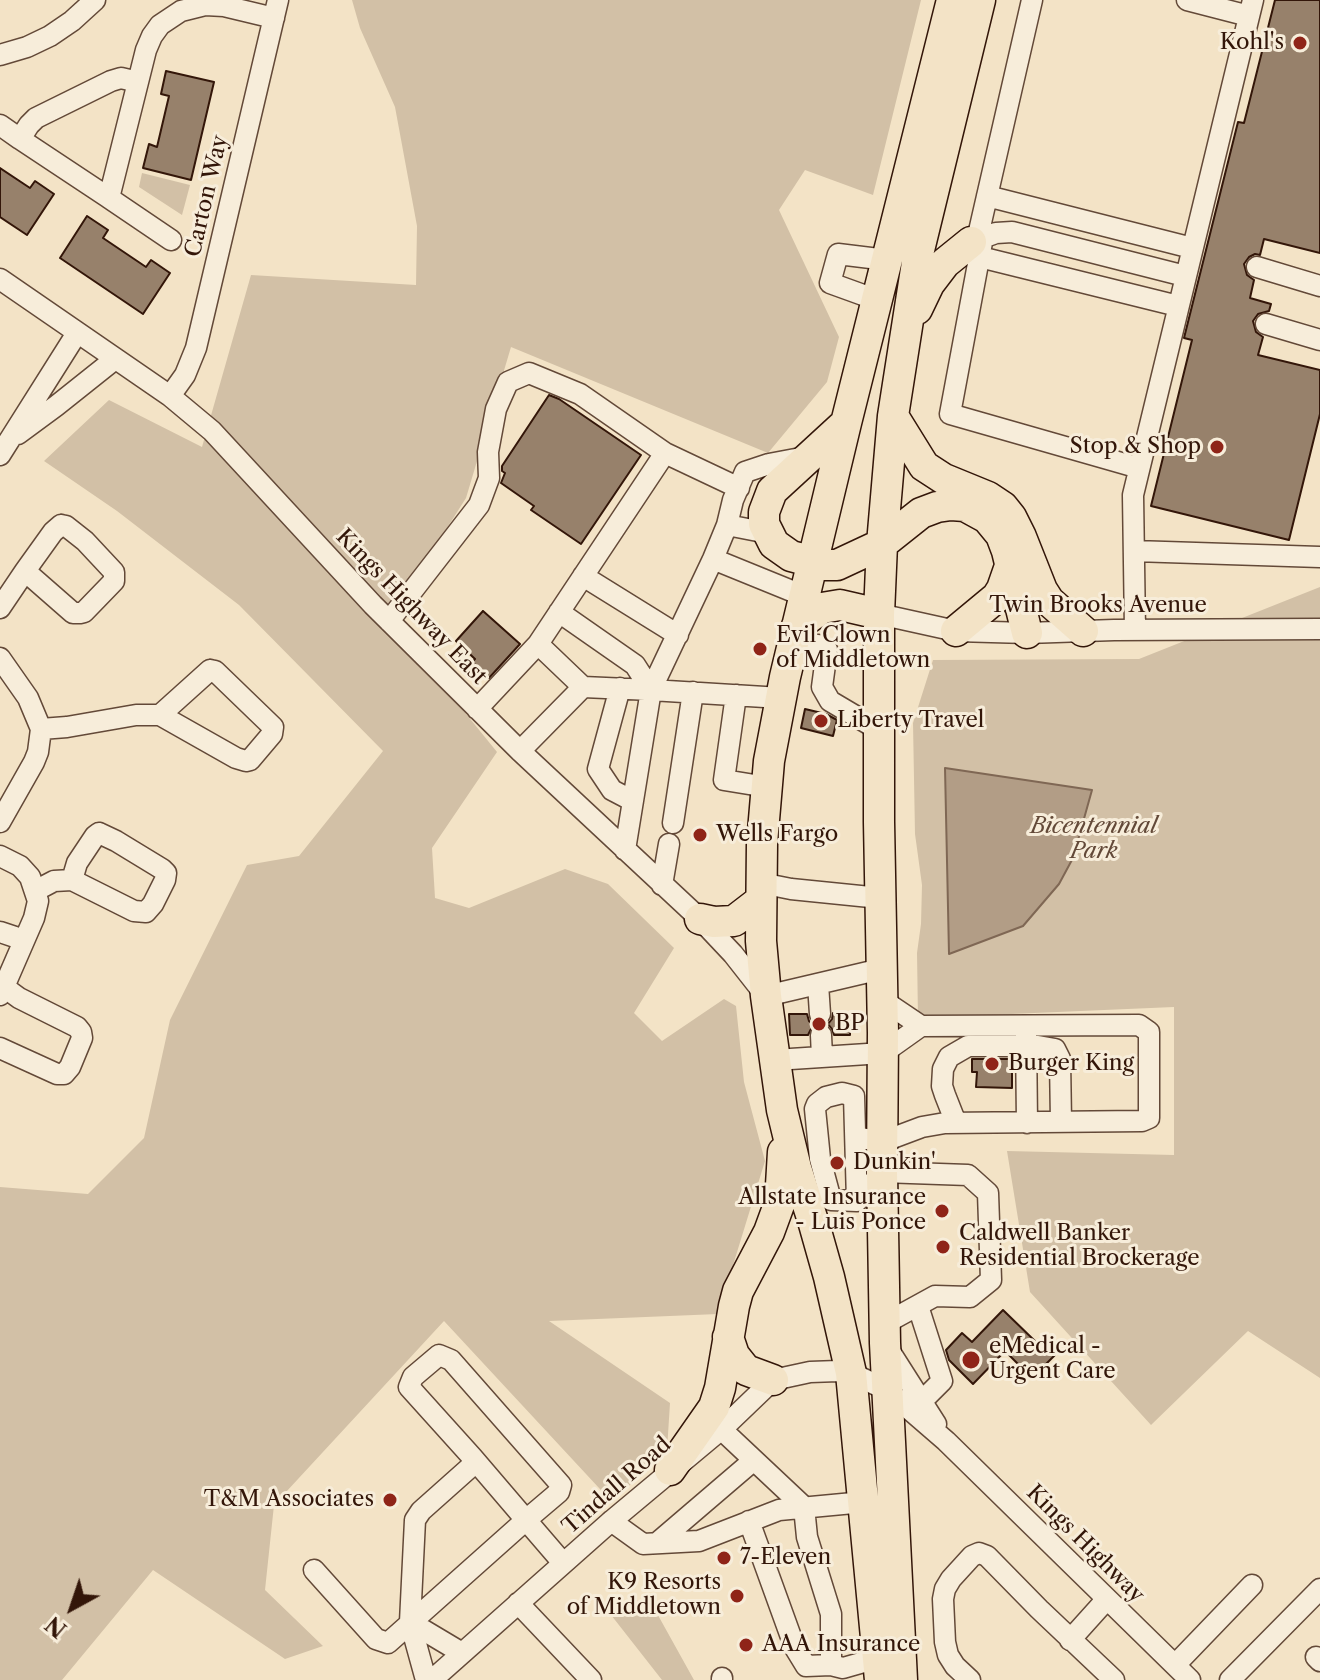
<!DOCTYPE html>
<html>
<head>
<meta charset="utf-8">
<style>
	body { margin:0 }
	#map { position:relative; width:1320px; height:1680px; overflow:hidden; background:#f3e3c6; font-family:"Libre Caslon Text",serif }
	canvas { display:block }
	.north { position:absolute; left:32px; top:1568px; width:80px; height:80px; -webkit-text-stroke:6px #f7edda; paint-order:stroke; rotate:220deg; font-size:22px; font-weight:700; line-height:32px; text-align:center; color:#331609 }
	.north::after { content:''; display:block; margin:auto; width:28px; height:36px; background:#331609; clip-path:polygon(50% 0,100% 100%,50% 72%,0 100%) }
</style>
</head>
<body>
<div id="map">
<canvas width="1320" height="1680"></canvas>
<div class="north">N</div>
</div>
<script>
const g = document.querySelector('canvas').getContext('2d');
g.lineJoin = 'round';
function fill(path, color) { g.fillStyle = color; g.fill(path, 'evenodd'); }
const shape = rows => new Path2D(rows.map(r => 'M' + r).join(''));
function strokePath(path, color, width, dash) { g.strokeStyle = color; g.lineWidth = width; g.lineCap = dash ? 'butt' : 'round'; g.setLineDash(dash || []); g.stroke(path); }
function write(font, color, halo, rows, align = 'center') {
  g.font = font + ' "Libre Caslon Text",serif'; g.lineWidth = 6; g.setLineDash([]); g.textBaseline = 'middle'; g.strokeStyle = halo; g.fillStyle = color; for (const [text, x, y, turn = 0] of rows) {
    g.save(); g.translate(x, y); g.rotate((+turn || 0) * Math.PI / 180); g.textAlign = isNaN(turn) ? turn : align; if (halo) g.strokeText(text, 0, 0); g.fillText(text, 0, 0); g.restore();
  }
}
fill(shape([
	[352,0,921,0,873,195,805,170,779,210,839,337,827,382,768,453,511,347,466,498,389,619,497,752,432,848,435,898,469,908,565,869,608,884,674,948,634,1013,662,1041,724,999,736,1006,744,1082,765,1161,718,1314,549,1321,670,1403,667,1450,612,1502,444,1321,274,1505,265,1590,323,1646,285,1659,153,1570,62,1680,0,1680,0,1187,88,1194,144,1138,170,1020,247,865,299,856,383,751,239,605,117,511,44,461,109,400,202,447,251,275,416,285,417,226,395,107,360,28],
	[142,173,190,185,182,215,139,187],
	[1320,587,1320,1378,1248,1331,1151,1425,1030,1292,1007,1151,1174,1155,1174,1007,918,1018,917,953,921,924,922,885,915,834,913,723,933,660,1139,659],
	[649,1599,694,1680,662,1680,604,1606]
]), '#d2c0a6');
const water = shape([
	[945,768,1092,790,1073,858,1059,884,1023,926,949,954,945,768]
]);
fill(water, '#b29d86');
strokePath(water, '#7f6754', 2);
const building = shape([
	[1275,0,1320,0,1320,253,1264,239,1260,255,1255,254,1249,257,1244,264,1247,275,1254,280,1250,298,1271,304,1269,311,1258,314,1253,321,1256,332,1263,337,1258,355,1320,370,1320,414,1289,540,1151,506,1192,340,1184,338,1238,122,1244,123,1275,0],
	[166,71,214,82,191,180,143,168,149,144,157,147,169,96,161,94,166,71],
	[0,168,30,188,35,181,54,194,27,235,0,217,0,168],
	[87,216,108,230,103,238,146,267,151,260,170,273,143,314,60,258,87,216],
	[549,395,559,399,641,455,581,544,531,510,534,506,501,483,505,473,502,471,502,466,549,395],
	[483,611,520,644,489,678,472,662,475,659,456,641,483,611],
	[805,709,826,714,837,720,833,736,801,728,805,709],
	[833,1013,850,1013,850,1035,834,1035,832,1029,828,1024,832,1019,833,1013],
	[789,1014,807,1014,809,1021,813,1025,808,1035,790,1035,789,1014],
	[972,1059,1012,1059,1012,1088,976,1087,977,1072,972,1072,972,1059],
	[1003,1310,1037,1343,1040,1340,1055,1355,1032,1378,1005,1351,973,1384,949,1360,946,1350,962,1333,972,1342,1003,1310]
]);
fill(building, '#97816b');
strokePath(building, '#331609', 2);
const minor = shape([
	[1187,0,1249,16],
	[0,55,27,47,50,36,72,21,95,0],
	[138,82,121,78,111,81,36,118,29,125,20,139,109,198,146,50,152,36,160,25,181,11,205,5,224,6,274,18],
	[0,125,20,139],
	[987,196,1192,248],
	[109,198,171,240],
	[983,237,950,414,1139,468],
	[977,240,1032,0],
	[971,242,996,233,1012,232,1185,276],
	[980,257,1178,306],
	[1257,267,1320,286],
	[0,279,170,396,212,431,373,605,520,751,700,919,733,954,766,996,881,969],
	[877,300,830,283,838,254,887,260],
	[1266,324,1320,340],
	[170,396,185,375,196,348,278,0],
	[18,434,56,406,115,359],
	[0,455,77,333],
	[61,525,66,526,85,541,114,572,114,581,84,612,80,613,73,613,25,571,53,532,61,525],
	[727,525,768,533],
	[1134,551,1320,557],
	[713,559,804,596],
	[583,576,678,635],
	[0,608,25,571],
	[559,612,635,665,651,690],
	[879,614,956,631,1027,633,1114,630,1320,629],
	[389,621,479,505,489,478,488,452,496,409,508,382,529,373,580,394,665,453,739,488],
	[1135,630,1133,495,1253,0],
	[538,644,665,453],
	[792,646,818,645,827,650,822,687,830,701,879,730],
	[0,658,28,698,41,729,38,752,34,762,0,822],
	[210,670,215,671,273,727,272,734,250,760,246,761,236,758,160,715,210,670],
	[620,688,598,769,612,790,633,801],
	[651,690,713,559,727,525,733,500,745,472,769,464,806,457],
	[736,695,724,780,767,787],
	[477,709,538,644,583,687],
	[41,729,67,727,136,715,160,715],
	[520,751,583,687,651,690],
	[673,823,693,692],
	[99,833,116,841,162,869,166,873,165,880,153,904,146,912,134,911,72,880,77,863,95,836,99,833],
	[625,850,651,690,781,698],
	[0,856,20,866,30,877,38,901,34,918,4,987],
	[761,883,791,889,880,898],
	[662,885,669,844],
	[35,891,54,881,72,880],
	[0,932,24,940],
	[818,984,820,1014],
	[0,995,4,987,19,998,77,1027,81,1032,82,1038,70,1067,64,1074,57,1074,0,1048],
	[881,999,921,1026],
	[821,1035,822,1057],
	[1026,1035,1027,1123],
	[775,1060,883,1053,921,1026,1139,1025,1149,1032,1149,1118,1142,1121,945,1123,922,1127,882,1142,856,1137],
	[956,1123,945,1095,942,1086,943,1069,949,1057,968,1046,1038,1046,1055,1049,1060,1059,1061,1122],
	[857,1201,854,1096,842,1093,826,1097,817,1104,815,1109,820,1159,831,1200,857,1201,882,1172,968,1175,988,1193,991,1280,970,1297,935,1296,884,1324],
	[918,1306,942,1381,922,1401],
	[887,1347,936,1424],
	[721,1429,804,1507,807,1537,831,1614,831,1665,843,1668,878,1658],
	[611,1521,643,1544,699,1541,779,1510,864,1502],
	[749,1521,795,1648,806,1666,831,1665],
	[657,1543,754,1460],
	[314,1570,376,1639,388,1643,526,1520,559,1492,561,1485,451,1360,439,1355,413,1377,409,1387,473,1458,526,1520,563,1563],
	[518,1603,591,1680],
	[410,1622,462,1653],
	[1070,1640,1106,1600],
	[1316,1657,1320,1661],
	[1175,1665,1252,1585],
	[426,1680,410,1622,415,1520,421,1511,476,1462],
	[432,1680,609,1523,724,1427,773,1380,810,1372,838,1371,851,1373,887,1390,946,1441,1190,1680],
	[722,1680,722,1678],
	[970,1680,955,1666,948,1655,945,1642,943,1599,945,1589,951,1579,972,1556,979,1553,987,1556,1039,1609,1114,1680],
	[1230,1680,1320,1589]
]);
const highway = shape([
	[917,309,929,284,945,263,971,242],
	[893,416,924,466,944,479,988,497,1003,507,1011,517,1021,537,1042,590,1049,601,1083,631],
	[846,423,772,491,764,512,764,524,774,544,791,556,825,565,837,565,882,544,921,513,937,507,951,505,965,506,987,518,1001,535,1007,551,1027,633],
	[797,626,822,608,840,605,879,614],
	[956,631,997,597,1002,589,1010,566],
	[700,919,714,922,734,921,760,901],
	[728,1337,734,1355,746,1370,773,1380],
	[670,1470,714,1407,720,1388,734,1306,738,1291,769,1232,780,1202,783,1152],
	[880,1680,851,1373,829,1277,814,1224,796,1168,782,1110,766,996,761,941,762,843,769,761,785,677,846,423,952,0],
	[902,1680,885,1343,882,1172,883,1033,879,822,879,614,882,544,893,416,919,250,980,0]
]);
strokePath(minor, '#634938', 23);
strokePath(highway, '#331609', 33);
strokePath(minor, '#f7edda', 20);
strokePath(highway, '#f3e3c6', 30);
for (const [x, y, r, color] of [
	[1300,43,8,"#8f2418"],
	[1217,447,8,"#8f2418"],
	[760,649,8,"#8f2418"],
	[821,721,8,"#8f2418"],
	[700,835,8,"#8f2418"],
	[819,1024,8,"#8f2418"],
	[992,1064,8,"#8f2418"],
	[837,1163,8,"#8f2418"],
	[942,1211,8,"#8f2418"],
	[943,1247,8,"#8f2418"],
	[971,1360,10,"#8f2418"],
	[390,1500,8,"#8f2418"],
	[724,1558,8,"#8f2418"],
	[737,1596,8,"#8f2418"],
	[746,1645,8,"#8f2418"]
]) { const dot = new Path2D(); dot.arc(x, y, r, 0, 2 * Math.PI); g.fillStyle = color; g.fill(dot); strokePath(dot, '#f7edda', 3); }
write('22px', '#331609', '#f7edda', [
	["Kohl's",1284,43,"right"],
	["Stop & Shop",1201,447,"right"],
	["Evil Clown",776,636],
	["of Middletown",776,661],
	["Liberty Travel",837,721],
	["Wells Fargo",716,835],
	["BP",835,1024],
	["Burger King",1008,1064],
	["Dunkin'",853,1163],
	["Allstate Insurance",926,1198,"right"],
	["- Luis Ponce",926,1223,"right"],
	["Caldwell Banker",959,1234],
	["Residential Brockerage",959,1259],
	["eMedical -",989,1347],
	["Urgent Care",989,1372],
	["T&M Associates",374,1500,"right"],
	["7-Eleven",740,1558],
	["K9 Resorts",721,1583,"right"],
	["of Middletown",721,1608,"right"],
	["AAA Insurance",762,1645]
], 'left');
write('22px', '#331609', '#f7edda', [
	["Carton Way",207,196,-77],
	["Twin Brooks Avenue",1098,606],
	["Kings Highway East",411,607,46],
	["Tindall Road",617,1486,-41],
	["Kings Highway",1085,1544,45]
]);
write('italic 22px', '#634938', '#f7edda', [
	["Bicentennial",1094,827],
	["Park",1094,852]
]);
</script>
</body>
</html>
